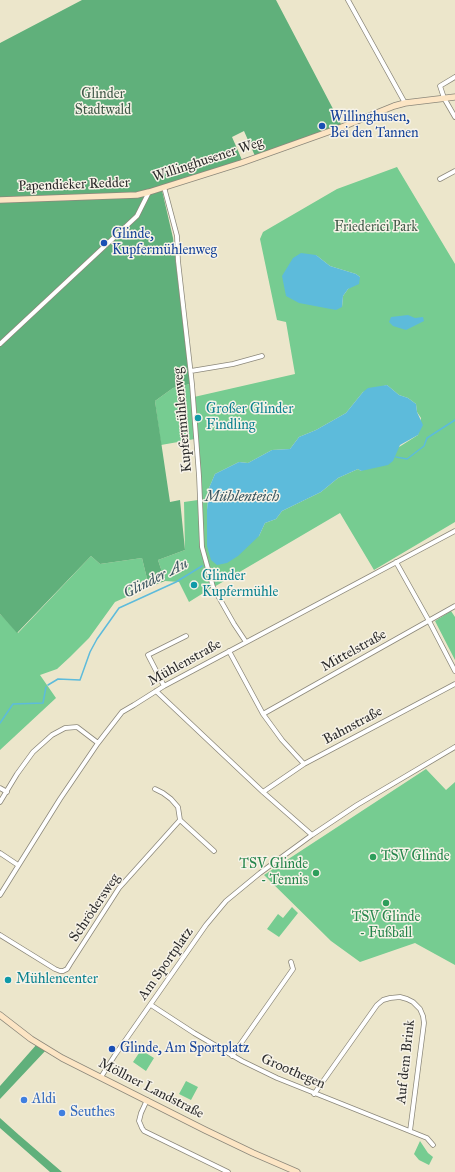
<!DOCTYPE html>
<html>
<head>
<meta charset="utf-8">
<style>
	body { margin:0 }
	canvas { display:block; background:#ece6cb }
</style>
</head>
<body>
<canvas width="455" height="1172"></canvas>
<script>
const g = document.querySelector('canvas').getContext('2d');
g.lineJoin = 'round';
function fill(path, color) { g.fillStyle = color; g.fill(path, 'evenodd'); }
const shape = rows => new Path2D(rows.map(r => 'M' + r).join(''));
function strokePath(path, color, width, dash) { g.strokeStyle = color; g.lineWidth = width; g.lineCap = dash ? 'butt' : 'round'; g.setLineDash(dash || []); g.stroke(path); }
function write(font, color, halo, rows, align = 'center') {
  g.font = font + ' "IM FELL Great Primer",serif'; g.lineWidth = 3; g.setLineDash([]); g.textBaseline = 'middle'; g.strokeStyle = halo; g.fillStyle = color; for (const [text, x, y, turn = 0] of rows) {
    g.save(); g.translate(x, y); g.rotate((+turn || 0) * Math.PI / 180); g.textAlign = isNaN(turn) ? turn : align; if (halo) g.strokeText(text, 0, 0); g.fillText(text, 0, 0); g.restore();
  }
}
fill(shape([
	[397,167,455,264,455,522,374,570,340,513,214,587,203,546,194,397,295,374,286,322,277,320,260,239,263,232,337,189],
	[316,255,330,266,356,274,360,277,348,289,343,296,342,307],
	[387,385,399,395,408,398,416,404,417,412,421,418,418,435,361,471,358,469,338,478,321,492,282,511,276,519,265,523,259,536,207,546,207,510,209,488,215,474,239,462,248,463,272,450,290,449,299,437,316,430,346,413,363,392],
	[190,384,195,439,161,445,155,401,173,388],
	[198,500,202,547,213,587,189,602,179,582,165,581,158,560,185,550,184,502],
	[91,556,100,564,142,558,149,587,115,602,89,638,70,657,57,669,40,675,56,698,0,750,0,614,18,633],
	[451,611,455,617,455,660,435,621],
	[426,769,446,790,455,782,455,965,415,943,360,962,331,941,264,875],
	[292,907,298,913,279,937,267,929,278,914,283,918],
	[141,1050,154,1058,146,1071,133,1062],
	[186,1081,198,1087,191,1100,179,1094],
	[420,1141,428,1153,433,1157,429,1165,419,1160,414,1154]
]), '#76cc91');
fill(shape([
	[82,0,276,0,342,126,255,156,244,131,232,137,242,160,161,186,173,238,190,384,173,388,155,401,170,502,180,500,185,550,158,560,165,581,149,587,142,558,100,564,91,556,17,633,0,614,0,43],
	[37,1044,47,1049,0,1099,0,1086],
	[0,1118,19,1135,62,1172,50,1172,0,1128]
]), '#60b07b');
fill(shape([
	[301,253,316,255,330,266,356,274,360,277,359,284,348,289,343,296,342,307,336,310,299,303,286,296,282,276,293,258],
	[408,315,415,318,423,317,424,321,406,330,393,326,389,322,391,317],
	[387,385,399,395,408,398,416,404,417,412,423,425,418,435,400,445,393,461,388,465,361,471,358,469,338,478,321,492,282,511,276,519,265,523,259,536,238,556,227,563,217,565,211,560,207,546,207,510,209,488,215,474,239,462,248,463,272,450,290,449,299,437,316,430,346,413,363,392,368,388]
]), '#5dbbdb');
strokePath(shape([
	[396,457,407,459,424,446,427,438,455,420],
	[48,685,58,679,80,680,90,652,97,639,119,608,176,582,202,566],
	[0,723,13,704,43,703,46,687]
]), '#5dbbdb', 1.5);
const street = shape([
	[348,0,405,103],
	[455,77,440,86,444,98,455,117],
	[440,179,455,171],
	[164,187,177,236,178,261,192,384,199,476,202,547,213,587,234,624,246,642],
	[0,344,137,216,149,192],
	[191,371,233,364,262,356],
	[396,562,429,621,455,671],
	[229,651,263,714,282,740,304,764],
	[164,686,148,655,186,636],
	[156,691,263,792,312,835],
	[263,714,455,606],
	[0,788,7,792],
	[155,789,163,793,171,799,178,807,180,820],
	[263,792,304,764,455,684],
	[0,802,17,774,33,752,52,735,65,728,77,727,98,743],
	[0,853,18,865],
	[0,895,60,799,98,743,122,712,134,705,164,686,455,531],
	[0,935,55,969,60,971,63,971,67,969,70,964,119,888,180,820,214,851],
	[151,1005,194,1033,242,1061,277,1078,427,1138,433,1145],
	[232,1056,293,969,291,962],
	[101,1077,115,1055,206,925,226,901,260,873,312,835,357,805,455,747],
	[314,1094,377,1005,383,1000,390,998,400,997,407,999,413,1002,420,1009,423,1016,424,1023,410,1131],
	[147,1100,141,1113,139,1121,142,1128,144,1131,228,1172]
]);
const secondary = shape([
	[0,200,137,195,149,192,241,163,342,127,394,106,405,103,455,97],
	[0,1015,31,1039,62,1058,205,1130,253,1153,297,1172]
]);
strokePath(street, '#8c887b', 5.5);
strokePath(secondary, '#8c887b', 7);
strokePath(street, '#fff', 4);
strokePath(secondary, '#fce5c4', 5.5);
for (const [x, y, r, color] of [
	[322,126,4,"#1a4fb4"],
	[104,243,4,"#1a4fb4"],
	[198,418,4,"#0f9aa8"],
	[194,585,4,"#0f9aa8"],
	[373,857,4,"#2e9e5b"],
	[316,873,4,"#2e9e5b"],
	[386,903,4,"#2e9e5b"],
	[8,980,4,"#0f9aa8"],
	[112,1049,4,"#1a4fb4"],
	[24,1100,4,"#3f7fe0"],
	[62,1113,4,"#3f7fe0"]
]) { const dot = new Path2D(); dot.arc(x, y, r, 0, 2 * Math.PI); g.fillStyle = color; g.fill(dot); strokePath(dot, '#f7f3e8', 1.5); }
write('14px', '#425b4a', '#f7f3e8', [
	["Glinder",103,95],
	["Stadtwald",103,111],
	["Friederici Park",376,228]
]);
write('14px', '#164399', '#f7f3e8', [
	["Willinghusen,",330,118],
	["Bei den Tannen",330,134],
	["Glinde,",112,235],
	["Kupfermühlenweg",112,251],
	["Glinde, Am Sportplatz",120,1049]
], 'left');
write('14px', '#2b2b2b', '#f7f3e8', [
	["Willinghusener Weg",208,160,-18],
	["Papendieker Redder",74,185,-2],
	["Kupfermühlenweg",183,420,-95],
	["Mittelstraße",354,651,-29],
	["Mühlenstraße",185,663,-29],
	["Bahnstraße",353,726,-28],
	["Schrödersweg",95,908,-56],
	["Am Sportplatz",166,964,-55],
	["Auf dem Brink",406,1062,-84],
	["Groothegen",293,1072,23],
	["Möllner Landstraße",151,1089,27]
]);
write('14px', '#0d838f', '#f7f3e8', [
	["Großer Glinder",206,410],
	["Findling",206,426],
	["Glinder",202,577],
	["Kupfermühle",202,593],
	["Mühlencenter",16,980]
], 'left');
write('14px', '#27864d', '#f7f3e8', [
	["TSV Glinde",381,857],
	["TSV Glinde",308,865,"right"],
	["- Tennis",308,881,"right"],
	["TSV Glinde",386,918,"center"],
	["- Fußball",386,934,"center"]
], 'left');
write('14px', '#366cbe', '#f7f3e8', [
	["Aldi",32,1100],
	["Seuthes",70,1113]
], 'left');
write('italic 15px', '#3a5660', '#f7f3e8', [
	["Mühlenteich",242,497],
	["Glinder Au",156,579,-27]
]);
</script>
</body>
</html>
